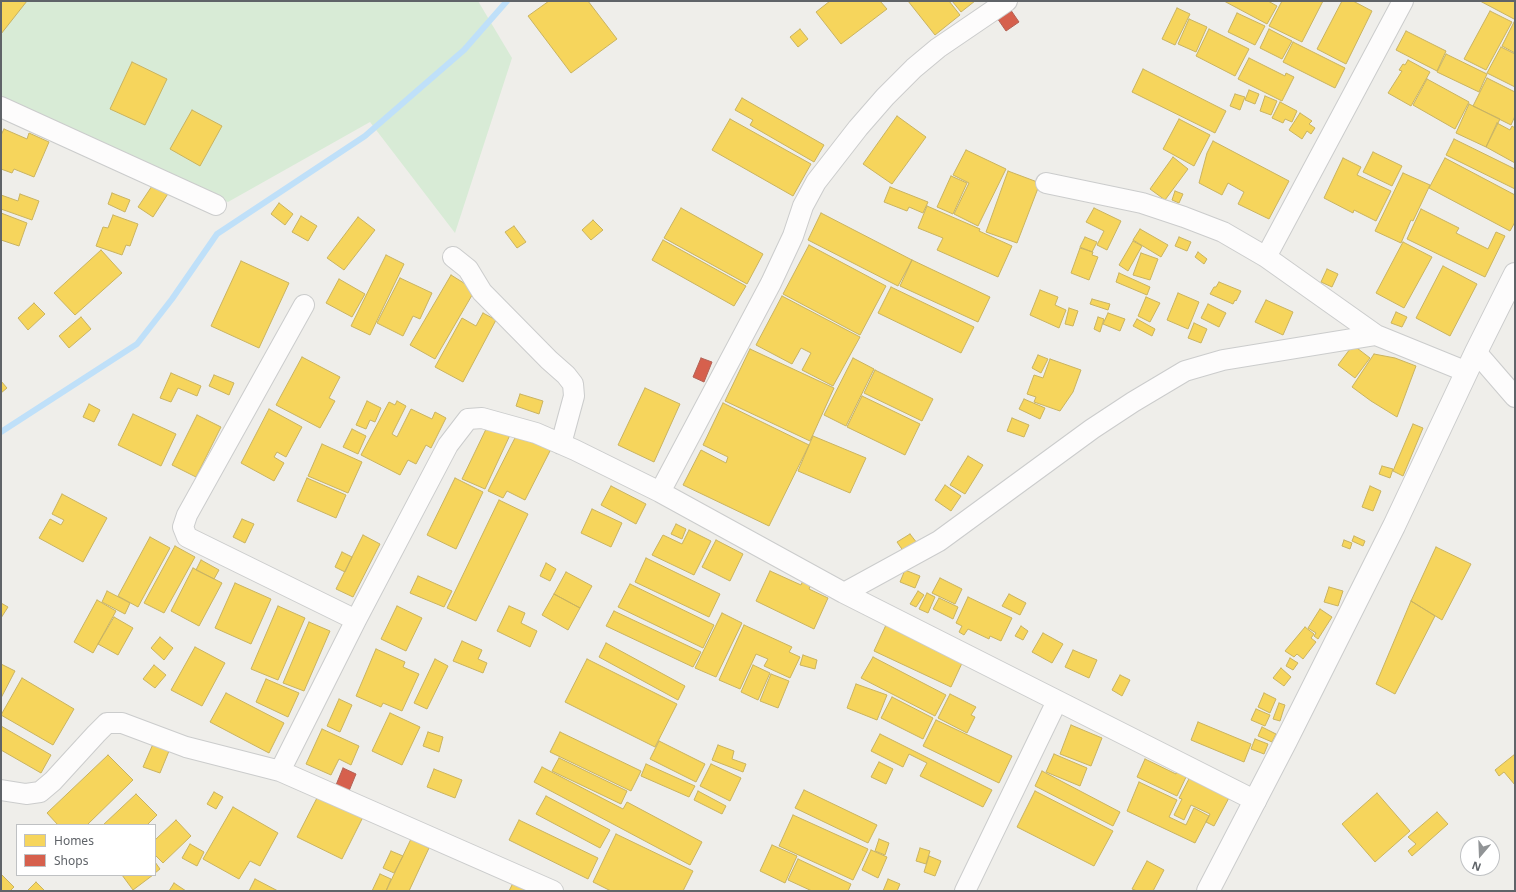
<!DOCTYPE html>
<html>
<head>
<meta charset="utf-8">
<style>
	body { margin:0 }
	#map { position:relative; width:1516px; height:892px; overflow:hidden; background:#efeeea; font-family:"Noto Sans",sans-serif }
	canvas { display:block }
	.frame { position:absolute; inset:0; border:2px solid #5f6368; pointer-events:none }
	.legend { position:absolute; left:16px; top:824px; width:140px; height:52px; box-sizing:border-box; background:#fff; border:1px solid #bfc1c3; margin:0; padding:5px 7px; list-style:none; font-size:12px; color:#5f6368 }
	.legend li { display:flex; align-items:center; gap:8px; height:20px }
	.legend b { width:20px; border:1px solid #bfc1c3 }
	.north { position:absolute; left:1460px; top:836px; width:40px; height:40px; box-sizing:border-box; background:#fff; border:1px solid #bfc1c3; border-radius:50%; rotate:199deg; font-size:11px; font-weight:700; line-height:16px; text-align:center; color:#5f6368 }
	.north::after { content:''; display:block; margin:auto; width:14px; height:18px; background:#919496; clip-path:polygon(50% 0,100% 100%,50% 72%,0 100%) }
</style>
</head>
<body>
<div id="map">
<canvas width="1516" height="892"></canvas>
<div class="frame"></div>
<ul class="legend">
<li><b style="height:11px;background:#f6d55c"></b>Homes</li>
<li><b style="height:11px;background:#d6604d"></b>Shops</li>
</ul>
<div class="north">N</div>
</div>
<script>
const g = document.querySelector('canvas').getContext('2d');
g.lineJoin = 'round';
function fill(path, color) { g.fillStyle = color; g.fill(path, 'evenodd'); }
const shape = rows => new Path2D(rows.map(r => 'M' + r).join(''));
function strokePath(path, color, width, dash) { g.strokeStyle = color; g.lineWidth = width; g.lineCap = dash ? 'butt' : 'round'; g.setLineDash(dash || []); g.stroke(path); }
fill(shape([
	[1,1,478,1,512,58,455,233,370,122,228,202,1,101]
]), '#d8ebd6');
const homes = shape([
	[1,1,27,1,1,34,1,1],
	[549,1,588,1,617,39,571,73,528,16,549,1],
	[830,1,880,1,887,9,841,44,816,12,830,1],
	[908,1,949,1,960,15,935,35,908,1],
	[952,1,975,1,961,12,952,1],
	[1224,1,1268,1,1277,6,1267,24,1224,1],
	[1282,1,1323,1,1302,42,1269,26,1282,1],
	[1342,1,1353,1,1372,11,1346,64,1317,49,1342,1],
	[1480,1,1515,1,1515,18,1514,19,1480,1],
	[1177,8,1190,14,1175,45,1162,39,1177,8],
	[1490,11,1512,22,1486,70,1464,59,1490,11],
	[1237,13,1265,26,1255,45,1228,32,1237,13],
	[1189,19,1207,27,1196,52,1178,44,1189,19],
	[1515,20,1515,53,1502,46,1515,20],
	[800,29,808,39,798,47,790,37,800,29],
	[1209,29,1249,49,1235,76,1196,56,1209,29],
	[1269,29,1292,41,1282,59,1260,48,1269,29],
	[1406,31,1446,51,1437,71,1396,50,1406,31],
	[1293,42,1345,68,1335,88,1283,62,1293,42],
	[1501,47,1515,54,1515,87,1487,73,1501,47],
	[1446,54,1487,74,1479,92,1437,72,1446,54],
	[1249,58,1285,76,1286,73,1294,77,1282,101,1238,79,1249,58],
	[1408,60,1430,72,1411,106,1388,93,1402,71,1399,70,1403,64,1405,65,1408,60],
	[132,62,167,79,145,125,110,109,132,62],
	[1143,69,1226,111,1215,133,1132,92,1143,69],
	[1487,78,1515,92,1515,116,1511,125,1473,106,1487,78],
	[1427,79,1469,102,1455,129,1413,105,1427,79],
	[1249,90,1259,94,1255,104,1245,100,1249,90],
	[1235,94,1245,97,1240,110,1230,106,1235,94],
	[1265,96,1277,101,1271,115,1260,111,1265,96],
	[742,98,824,145,814,162,750,125,753,120,735,110,742,98],
	[1280,102,1297,111,1292,122,1285,119,1283,123,1272,118,1280,102],
	[1469,104,1500,119,1486,147,1456,133,1469,104],
	[192,110,222,126,200,166,170,149,192,110],
	[1300,113,1312,121,1309,124,1315,128,1311,134,1307,131,1302,139,1289,130,1300,113],
	[897,116,926,137,892,184,863,164,897,116],
	[730,119,811,164,793,196,712,150,730,119],
	[1179,119,1210,135,1194,166,1163,149,1179,119],
	[1497,123,1510,130,1512,126,1515,128,1515,163,1486,147,1497,123],
	[4,129,27,139,29,133,49,142,34,177,14,169,12,173,1,169,1,135,4,129],
	[1454,139,1515,169,1515,189,1446,155,1454,139],
	[1213,141,1289,181,1269,219,1238,204,1244,192,1228,183,1222,195,1199,183,1207,153,1213,141],
	[966,150,1006,169,978,226,954,214,969,183,953,175,966,150],
	[1373,152,1402,166,1392,186,1363,172,1373,152],
	[1173,157,1188,169,1165,200,1150,189,1173,157],
	[1343,158,1361,167,1357,175,1391,191,1376,221,1354,210,1353,213,1324,198,1343,158],
	[1445,158,1515,195,1515,222,1510,231,1429,188,1445,158],
	[1008,171,1040,183,1017,243,986,232,1008,171],
	[1403,173,1430,185,1413,221,1411,220,1401,243,1375,231,1403,173],
	[951,176,967,183,953,214,937,207,951,176],
	[156,180,171,189,153,217,138,207,156,180],
	[890,187,928,202,923,213,909,207,907,211,884,202,890,187],
	[1175,191,1183,194,1179,203,1172,200,1175,191],
	[112,193,130,200,125,212,108,204,112,193],
	[20,194,39,201,32,220,1,209,1,195,18,201,20,194],
	[279,203,293,214,285,225,271,214,279,203],
	[927,206,980,229,979,231,1012,246,998,277,937,250,943,238,918,228,927,206],
	[681,208,763,254,747,284,664,238,681,208],
	[1094,208,1121,221,1107,250,1097,245,1104,231,1086,222,1094,208],
	[1421,209,1459,228,1456,233,1488,249,1496,232,1505,236,1485,277,1407,239,1421,209],
	[1,213,27,223,19,246,1,240,1,213],
	[821,213,912,260,898,286,808,240,821,213],
	[113,215,138,224,130,246,126,245,122,255,96,246,103,227,108,228,113,215],
	[301,216,317,226,308,241,292,232,301,216],
	[358,217,375,230,344,270,327,258,358,217],
	[593,220,603,230,591,240,582,230,593,220],
	[514,226,526,242,517,248,505,232,514,226],
	[1140,229,1168,245,1161,257,1133,240,1140,229],
	[1085,237,1097,242,1092,252,1080,247,1085,237],
	[1179,237,1191,242,1187,251,1175,246,1179,237],
	[663,240,746,286,734,306,652,260,663,240],
	[1133,241,1142,246,1128,271,1119,265,1133,241],
	[1403,242,1432,257,1404,308,1376,293,1403,242],
	[809,245,886,286,860,335,783,294,809,245],
	[1080,248,1093,252,1092,255,1098,257,1089,280,1071,273,1080,248],
	[101,250,122,273,75,315,54,293,101,250],
	[1198,252,1207,259,1204,264,1195,257,1198,252],
	[1141,253,1158,259,1150,280,1133,275,1141,253],
	[386,255,404,264,370,335,351,326,386,255],
	[912,260,990,297,978,322,900,286,912,260],
	[241,261,289,283,259,348,211,326,241,261],
	[1443,266,1477,284,1450,336,1416,318,1443,266],
	[1327,269,1338,274,1332,287,1321,282,1327,269],
	[1119,273,1150,287,1147,295,1116,282,1119,273],
	[451,275,475,290,435,359,410,345,451,275],
	[400,278,432,293,420,319,413,316,403,336,377,323,400,278],
	[339,279,365,294,352,317,326,303,339,279],
	[1219,282,1241,291,1236,301,1235,300,1233,304,1210,294,1214,287,1216,287,1219,282],
	[891,287,974,327,961,353,878,313,891,287],
	[1040,290,1058,297,1055,305,1066,310,1059,328,1030,315,1040,290],
	[1178,293,1199,302,1188,329,1167,320,1178,293],
	[782,296,860,337,833,386,802,370,811,353,801,348,792,364,756,345,782,296],
	[1146,297,1160,303,1150,322,1138,316,1146,297],
	[1092,299,1110,304,1108,310,1090,304,1092,299],
	[1266,300,1293,312,1283,335,1255,322,1266,300],
	[34,303,45,314,28,330,18,318,34,303],
	[1208,304,1226,313,1219,327,1201,318,1208,304],
	[1069,308,1078,311,1073,326,1065,324,1069,308],
	[1396,312,1407,317,1402,327,1391,323,1396,312],
	[483,313,496,320,463,382,435,367,462,318,476,326,483,313],
	[1108,313,1125,319,1120,331,1103,324,1108,313],
	[81,317,91,329,69,348,59,336,81,317],
	[1098,317,1104,319,1100,332,1094,329,1098,317],
	[1137,319,1155,329,1152,336,1133,326,1137,319],
	[1194,323,1207,329,1201,343,1188,338,1194,323],
	[1353,345,1370,358,1355,378,1338,365,1353,345],
	[750,349,834,388,810,441,725,401,750,349],
	[1374,354,1395,358,1416,366,1397,417,1371,401,1352,387,1374,354],
	[1038,355,1048,359,1041,373,1032,368,1038,355],
	[302,357,340,377,329,398,335,401,320,428,276,405,302,357],
	[853,358,874,369,846,426,824,415,853,358],
	[1050,359,1081,370,1073,392,1060,411,1034,402,1036,397,1027,394,1034,375,1043,378,1050,359],
	[875,370,933,399,922,421,864,393,875,370],
	[171,373,201,386,197,396,178,388,171,402,160,398,171,373],
	[214,375,234,383,229,395,209,386,214,375],
	[1,381,7,388,1,393,1,381],
	[645,388,680,404,654,462,618,445,645,388],
	[520,394,543,401,539,414,516,406,520,394],
	[862,396,920,424,905,455,847,427,862,396],
	[1024,399,1045,408,1040,419,1019,409,1024,399],
	[367,401,381,408,375,422,370,420,366,429,356,425,367,401],
	[397,401,406,406,392,434,397,437,411,409,432,419,435,412,446,418,431,448,426,445,416,464,408,460,400,475,361,455,389,402,395,405,397,401],
	[723,403,809,445,769,526,683,485,701,450,726,463,728,457,703,445,723,403],
	[89,404,100,410,94,422,83,417,89,404],
	[269,409,302,427,286,457,277,452,274,457,284,463,274,481,241,463,269,409],
	[133,414,176,434,161,466,118,445,133,414],
	[197,415,221,427,196,477,172,465,197,415],
	[1012,418,1029,425,1024,437,1007,431,1012,418],
	[1413,424,1423,428,1403,476,1393,471,1413,424],
	[488,425,510,435,485,489,462,479,488,425],
	[352,429,366,436,358,454,343,447,352,429],
	[518,432,551,449,525,500,507,491,503,498,488,491,518,432],
	[813,436,866,458,850,493,798,471,813,436],
	[322,444,362,462,348,493,308,476,322,444],
	[968,456,983,465,965,494,950,485,968,456],
	[1382,466,1393,469,1390,478,1379,474,1382,466],
	[307,478,346,495,336,518,297,501,307,478],
	[455,478,483,492,456,549,427,535,455,478],
	[945,485,961,496,951,511,935,500,945,485],
	[611,486,646,504,636,524,601,505,611,486],
	[1370,486,1381,491,1373,511,1362,507,1370,486],
	[62,494,107,518,83,562,39,538,50,519,61,525,64,520,52,514,62,494],
	[499,500,528,514,476,621,447,608,499,500],
	[592,509,622,523,611,547,581,533,592,509],
	[242,519,254,524,245,543,233,537,242,519],
	[676,524,686,529,682,539,671,534,676,524],
	[689,530,711,541,694,575,652,555,663,535,682,544,689,530],
	[910,534,917,543,904,552,897,542,910,534],
	[363,535,380,544,353,597,336,589,363,535],
	[1354,536,1365,541,1363,546,1352,541,1354,536],
	[150,537,170,548,138,607,118,596,150,537],
	[716,540,743,554,730,581,702,567,716,540],
	[1344,540,1352,543,1350,549,1342,546,1344,540],
	[175,546,195,557,164,613,144,603,175,546],
	[1436,547,1471,564,1442,620,1411,601,1436,547],
	[342,552,352,557,345,572,335,567,342,552],
	[646,558,720,594,709,617,635,582,646,558],
	[201,560,219,570,214,579,196,570,201,560],
	[546,563,556,569,550,581,540,576,546,563],
	[193,568,222,583,199,626,171,611,193,568],
	[905,570,920,576,915,588,900,582,905,570],
	[770,571,801,585,805,576,813,580,809,589,828,598,814,629,756,601,770,571],
	[566,572,592,586,580,608,554,594,566,572],
	[418,576,452,591,444,607,410,593,418,576],
	[940,578,962,589,955,604,932,593,940,578],
	[235,583,271,599,251,644,215,628,235,583],
	[630,584,714,625,703,648,618,607,630,584],
	[1329,587,1343,591,1338,606,1324,602,1329,587],
	[107,591,130,603,125,614,102,602,107,591],
	[918,591,924,595,916,607,910,604,918,591],
	[927,593,935,597,928,613,919,609,927,593],
	[554,594,580,608,568,630,542,615,554,594],
	[1009,594,1026,603,1020,615,1002,606,1009,594],
	[968,597,1012,618,1001,641,990,636,989,639,968,629,964,635,959,632,962,626,956,623,968,597],
	[939,598,958,607,953,619,933,609,939,598],
	[97,600,116,611,93,653,74,642,97,600],
	[1411,601,1435,616,1395,694,1376,684,1411,601],
	[1,603,8,607,1,618,1,603],
	[278,606,305,618,278,680,251,669,278,606],
	[397,606,422,618,406,651,381,639,397,606],
	[509,606,525,613,521,623,537,631,530,647,497,631,509,606],
	[1320,609,1332,617,1318,639,1314,636,1316,633,1308,628,1320,609],
	[614,611,701,652,693,667,606,626,614,611],
	[722,613,742,623,716,677,695,668,722,613],
	[114,617,133,628,118,655,98,644,114,617],
	[309,622,330,631,304,691,283,683,309,622],
	[744,625,792,647,789,652,800,657,790,678,764,666,768,659,756,654,740,689,719,680,744,625],
	[886,625,963,661,951,687,874,651,886,625],
	[1021,626,1028,631,1023,640,1015,636,1021,626],
	[1305,627,1314,634,1311,638,1316,642,1303,659,1297,654,1294,657,1285,651,1305,627],
	[1043,633,1063,644,1052,663,1032,652,1043,633],
	[160,637,173,648,164,660,151,648,160,637],
	[462,641,482,650,478,659,487,663,483,673,453,661,462,641],
	[606,643,685,686,678,700,599,657,606,643],
	[195,647,225,663,202,706,171,690,195,647],
	[376,649,405,662,403,667,419,674,402,711,383,703,381,707,356,696,376,649],
	[1073,650,1097,660,1089,678,1065,667,1073,650],
	[803,655,817,660,815,669,800,665,803,655],
	[873,657,946,695,935,716,861,678,873,657],
	[1290,658,1298,663,1293,670,1286,666,1290,658],
	[435,659,448,666,427,709,414,703,435,659],
	[587,659,677,704,655,747,565,702,587,659],
	[1,664,15,671,1,698,1,664],
	[154,665,166,675,155,688,143,679,154,665],
	[753,665,770,673,758,700,741,692,753,665],
	[1281,668,1291,677,1284,686,1273,678,1281,668],
	[771,674,789,681,778,708,760,701,771,674],
	[1120,675,1130,680,1122,696,1112,690,1120,675],
	[22,678,74,709,53,745,1,715,22,678],
	[266,679,299,693,288,717,256,702,266,679],
	[856,684,887,695,877,720,847,708,856,684],
	[226,693,284,723,269,753,210,722,226,693],
	[1264,693,1276,699,1270,713,1258,707,1264,693],
	[950,694,976,707,971,715,975,717,967,733,938,718,950,694],
	[892,697,933,718,923,739,881,718,892,697],
	[339,699,352,705,340,732,327,726,339,699],
	[1279,703,1285,705,1280,721,1273,719,1279,703],
	[1256,709,1270,715,1265,726,1251,720,1256,709],
	[390,713,420,727,402,765,372,751,390,713],
	[936,720,1012,756,999,783,923,746,936,720],
	[1198,722,1251,744,1244,762,1191,740,1198,722],
	[1071,725,1102,738,1091,766,1060,754,1071,725],
	[1,726,51,755,41,773,1,750,1,726],
	[1262,727,1276,734,1272,742,1258,736,1262,727],
	[322,729,359,746,351,765,339,759,331,775,306,764,322,729],
	[428,732,443,737,439,752,423,746,428,732],
	[560,732,641,771,631,791,550,752,560,732],
	[880,734,992,790,983,807,920,776,927,763,909,754,903,767,871,751,880,734],
	[1255,739,1268,744,1264,754,1251,749,1255,739],
	[659,741,705,764,696,782,650,759,659,741],
	[153,744,169,751,160,773,143,767,153,744],
	[718,745,734,751,732,759,746,764,743,772,712,760,718,745],
	[1054,754,1087,768,1080,786,1046,772,1054,754],
	[1515,754,1515,785,1504,772,1499,776,1495,770,1515,754],
	[108,755,133,780,87,825,58,825,47,813,108,755],
	[559,758,627,791,621,804,552,771,559,758],
	[1145,759,1176,774,1177,770,1187,775,1177,796,1137,777,1145,759],
	[879,762,893,769,886,784,871,777,879,762],
	[646,764,695,786,689,797,641,776,646,764],
	[711,764,741,778,730,801,700,786,711,764],
	[542,767,623,809,627,802,702,842,690,865,534,782,542,767],
	[434,769,462,780,455,798,427,787,434,769],
	[1042,771,1120,812,1113,826,1035,786,1042,771],
	[1192,773,1231,794,1214,826,1206,822,1210,814,1191,805,1184,820,1174,815,1182,799,1179,798,1192,773],
	[1139,782,1177,800,1169,817,1186,825,1194,808,1209,816,1195,843,1127,811,1139,782],
	[804,790,877,825,868,843,795,808,804,790],
	[698,791,726,806,722,814,694,800,698,791],
	[1035,791,1113,831,1094,866,1017,827,1035,791],
	[214,792,223,797,216,809,207,804,214,792],
	[1377,793,1410,831,1375,862,1342,824,1377,793],
	[136,794,157,815,147,825,103,825,136,794],
	[318,796,363,817,342,859,297,837,318,796],
	[546,796,610,830,600,848,536,814,546,796],
	[233,807,278,833,260,866,250,861,239,879,203,859,233,807],
	[1437,812,1448,824,1412,856,1408,851,1416,844,1408,837,1437,812],
	[793,815,868,849,853,880,779,846,793,815],
	[176,820,191,836,163,863,155,855,155,840,176,820],
	[519,820,598,858,588,879,509,840,519,820],
	[616,834,693,871,683,891,611,891,593,882,616,834],
	[411,839,429,848,409,891,386,891,411,839],
	[879,839,889,843,885,855,875,851,879,839],
	[190,844,204,852,197,866,182,858,190,844],
	[772,845,797,856,785,883,760,871,772,845],
	[920,848,930,851,926,864,916,861,920,848],
	[871,850,887,857,878,878,862,870,871,850],
	[391,851,403,856,394,873,383,868,391,851],
	[929,856,941,861,935,876,924,872,929,856],
	[798,859,851,884,848,891,812,891,788,880,798,859],
	[1147,861,1164,870,1153,891,1137,891,1132,889,1147,861],
	[155,862,160,869,155,873,155,862],
	[1,874,14,887,10,891,1,891,1,874],
	[380,874,391,879,386,891,372,891,380,874],
	[122,875,153,875,133,890,122,875],
	[255,879,278,891,249,891,255,879],
	[888,879,900,884,897,891,883,891,888,879],
	[36,882,45,891,27,891,36,882],
	[174,883,186,891,169,891,174,883],
	[513,883,532,891,509,891,513,883]
]);
fill(homes, '#f6d55c');
strokePath(homes, '#c9b360', 1);
const shops = shape([
	[1008,6,1019,22,1006,31,995,15,1008,6],
	[701,358,712,362,704,382,693,377,701,358],
	[343,768,356,774,349,791,336,785,343,768]
]);
fill(shops, '#d6604d');
strokePath(shops, '#b26155', 1);
strokePath(shape([
	[1,432,137,344,172,299,217,234,365,136,464,50,507,1]
]), '#bfe0f9', 6);
const minor = shape([
	[1,107,216,205],
	[1046,183,1142,203,1184,217,1223,232,1266,257,1376,335,1467,372],
	[453,257,468,269,482,292,549,360,566,375,573,384,574,396,561,444],
	[1266,257,1403,1],
	[304,305,187,515,183,527,187,537,356,620],
	[1476,352,1515,397],
	[660,492,771,283,793,236,803,206,816,182,858,128,885,97,914,68,938,48,1007,1],
	[844,593,939,541,1092,429,1133,402,1185,371,1223,360,1376,335],
	[280,771,356,620,448,445,468,419,482,418,536,433,575,450,660,492,844,593,1256,801],
	[1,790,26,794,40,792,53,781,96,734,107,723,122,723,186,747,280,771,553,891],
	[965,891,1057,701]
]);
const tertiary = shape([
	[1208,891,1286,741,1394,526,1476,352,1515,274]
]);
strokePath(minor, '#cbcccc', 22);
strokePath(tertiary, '#cbcccc', 24);
strokePath(minor, '#fdfcfc', 20);
strokePath(tertiary, '#fdfcfc', 22);
</script>
</body>
</html>
